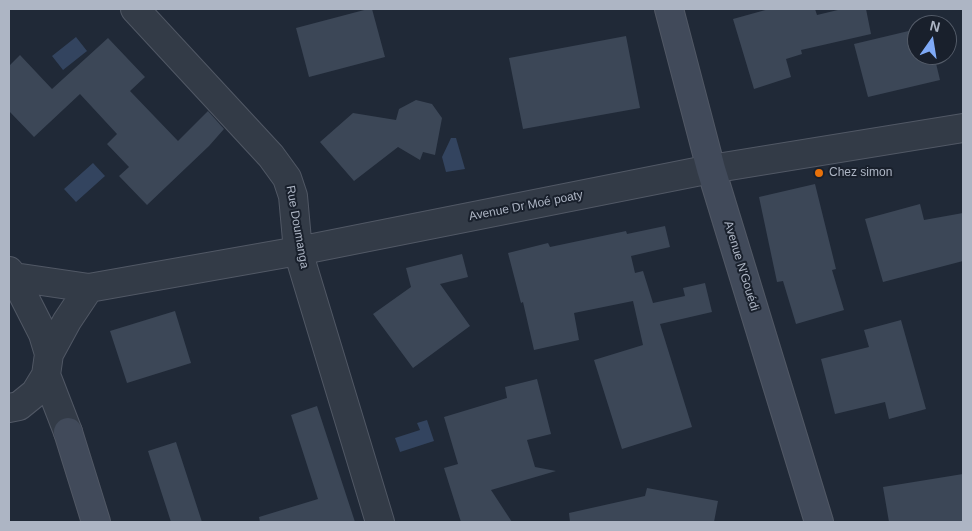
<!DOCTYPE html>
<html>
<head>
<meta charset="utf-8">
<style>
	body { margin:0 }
	#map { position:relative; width:972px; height:531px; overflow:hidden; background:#202937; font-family:Helvetica,sans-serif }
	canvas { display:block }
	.frame { position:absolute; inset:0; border:10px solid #adb5c4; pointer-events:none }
	.north { position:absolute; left:907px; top:15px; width:50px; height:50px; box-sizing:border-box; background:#19202c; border:1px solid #545c69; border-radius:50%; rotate:13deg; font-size:14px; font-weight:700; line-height:20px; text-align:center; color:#adb5c4 }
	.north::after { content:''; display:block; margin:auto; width:18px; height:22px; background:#7faaf7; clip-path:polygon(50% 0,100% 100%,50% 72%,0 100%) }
</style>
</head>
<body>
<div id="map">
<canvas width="972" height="531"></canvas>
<div class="frame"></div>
<div class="north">N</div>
</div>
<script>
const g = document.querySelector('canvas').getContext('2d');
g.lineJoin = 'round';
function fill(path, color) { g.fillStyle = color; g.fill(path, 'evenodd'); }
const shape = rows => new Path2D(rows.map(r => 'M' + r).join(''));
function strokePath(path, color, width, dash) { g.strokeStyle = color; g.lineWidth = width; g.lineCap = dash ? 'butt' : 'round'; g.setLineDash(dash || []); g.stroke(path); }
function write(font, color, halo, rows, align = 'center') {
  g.font = font + ' Helvetica,sans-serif'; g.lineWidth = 4; g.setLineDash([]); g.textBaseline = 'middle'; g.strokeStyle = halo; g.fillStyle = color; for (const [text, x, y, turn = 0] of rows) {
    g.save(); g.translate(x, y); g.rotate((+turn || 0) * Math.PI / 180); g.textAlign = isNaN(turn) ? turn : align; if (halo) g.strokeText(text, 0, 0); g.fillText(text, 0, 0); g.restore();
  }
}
fill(shape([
	[76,37,87,51,63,70,52,56],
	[451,138,456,138,465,169,446,172,442,157],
	[93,163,105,176,76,202,64,189],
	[427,420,434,441,400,452,395,438,420,430,417,423]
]), '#33445f');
fill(shape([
	[368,9,372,9,385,57,309,77,296,28],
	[769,9,815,9,817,15,842,9,866,9,871,34,801,50,802,54,786,59,791,77,754,89,733,19],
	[917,29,917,55,934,55,940,80,868,97,854,44],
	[626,36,640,108,523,129,509,58],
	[108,38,145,77,130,91,178,141,208,111,224,129,209,146,147,205,119,176,129,167,107,144,117,134,80,94,34,137,9,111,9,66,20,55,52,89],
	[416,100,432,104,442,118,435,155,423,152,420,160,398,147,354,181,320,142,353,113,396,120,399,109],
	[815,184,836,269,832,270,844,310,796,324,783,281,777,282,759,197],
	[920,204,924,220,963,213,963,261,883,282,865,219],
	[665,226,670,247,631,256,635,273,643,271,653,303,685,296,683,288,705,283,712,312,660,324,692,427,622,449,594,360,643,345,633,301,574,313,579,340,534,350,523,302,521,303,508,253,548,243,550,247,626,231,627,234],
	[462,254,468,277,440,284,470,326,413,368,373,314,411,287,406,268],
	[175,311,191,363,127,383,110,331],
	[901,320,926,409,889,419,885,402,835,414,821,359,869,347,864,330],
	[537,379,551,434,527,440,535,467,556,471,491,490,512,522,461,522,444,468,458,464,444,417,507,398,505,387],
	[317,406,355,522,260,522,259,517,318,499,291,415],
	[176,442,202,522,171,522,148,451],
	[963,474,963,522,889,522,883,487],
	[647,488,718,501,714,522,570,522,569,513,645,496]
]), '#3c4757');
const street = shape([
	[135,9,271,156,287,178,293,196,298,251,380,522],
	[9,271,14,277,43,334,49,354,46,375,35,393,19,406,9,408],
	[14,277,89,288,298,251,711,169,963,128],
	[49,354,67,321,89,288],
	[46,375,68,432]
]);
const secondary = shape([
	[669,9,711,169,819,522],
	[68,432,96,522]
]);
strokePath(street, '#515865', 30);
strokePath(secondary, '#515865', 30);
strokePath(street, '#333b47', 28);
strokePath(secondary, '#414a5a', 28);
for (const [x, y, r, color] of [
	[819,173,5,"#e8710a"]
]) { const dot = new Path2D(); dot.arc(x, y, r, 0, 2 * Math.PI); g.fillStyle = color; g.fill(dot); strokePath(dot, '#19202c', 2); }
write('12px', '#adb5c4', '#19202c', [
	["Chez simon",829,173]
], 'left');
write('12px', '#adb5c4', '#19202c', [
	["Avenue Dr Moé poaty",526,206,-11],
	["Rue Doumanga",297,227,80],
	["Avenue N'Gouédi",741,266,73]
]);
</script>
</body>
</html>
